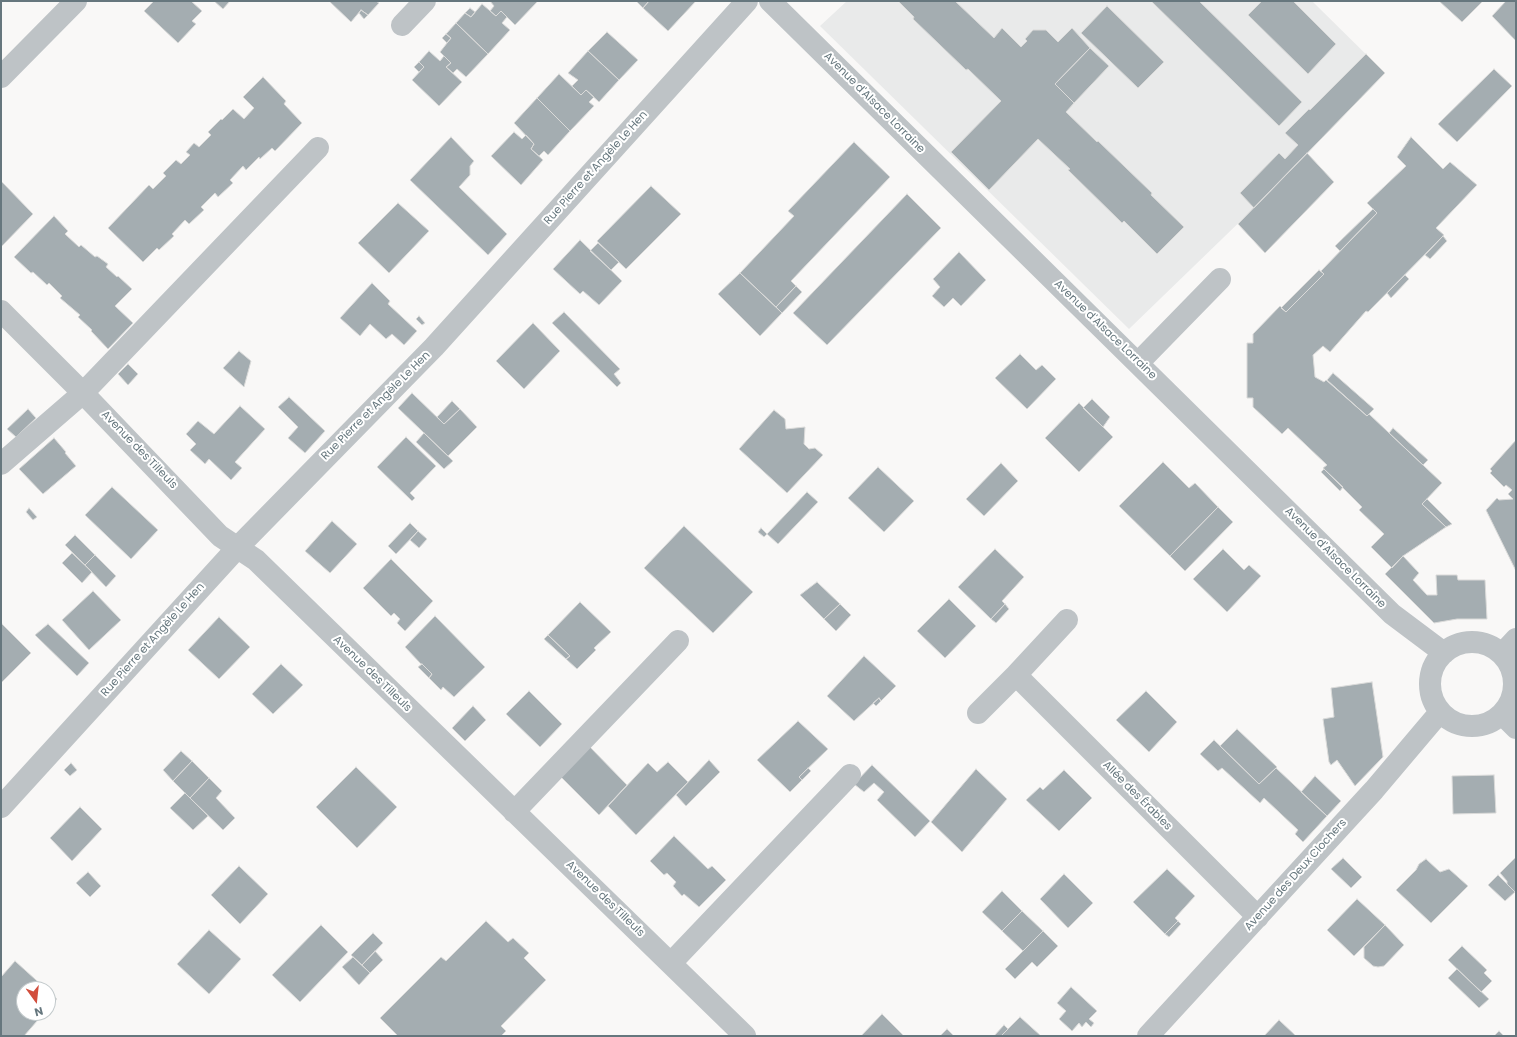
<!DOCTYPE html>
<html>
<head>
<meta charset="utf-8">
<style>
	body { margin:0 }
	#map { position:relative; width:1517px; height:1037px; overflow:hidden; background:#f9f8f7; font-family:Poppins,sans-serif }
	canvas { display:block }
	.frame { position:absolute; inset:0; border:2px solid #66777e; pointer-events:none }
	.north { position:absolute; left:16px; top:981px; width:40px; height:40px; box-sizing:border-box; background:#fff; border:1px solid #c2c9cb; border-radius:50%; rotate:165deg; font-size:11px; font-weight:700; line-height:16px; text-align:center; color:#66777e }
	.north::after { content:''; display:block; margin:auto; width:14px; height:18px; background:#d24e3d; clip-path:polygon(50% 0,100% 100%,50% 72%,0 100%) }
</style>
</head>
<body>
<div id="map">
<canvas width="1517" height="1037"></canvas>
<div class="frame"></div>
<div class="north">N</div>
</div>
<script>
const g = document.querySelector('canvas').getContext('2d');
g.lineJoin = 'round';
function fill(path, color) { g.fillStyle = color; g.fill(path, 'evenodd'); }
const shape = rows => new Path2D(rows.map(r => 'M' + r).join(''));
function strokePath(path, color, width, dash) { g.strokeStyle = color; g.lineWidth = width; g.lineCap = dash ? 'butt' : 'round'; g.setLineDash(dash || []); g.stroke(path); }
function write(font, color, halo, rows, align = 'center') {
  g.font = font + ' Poppins,sans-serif'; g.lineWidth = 4; g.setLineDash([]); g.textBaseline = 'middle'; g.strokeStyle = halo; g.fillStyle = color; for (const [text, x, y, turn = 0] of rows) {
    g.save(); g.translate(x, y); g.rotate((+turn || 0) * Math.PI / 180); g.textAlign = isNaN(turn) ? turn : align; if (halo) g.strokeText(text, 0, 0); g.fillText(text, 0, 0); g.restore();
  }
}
fill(shape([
	[847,1,1312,1,1385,73,1254,208,1129,329,820,26]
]), '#e9eaea');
const building = shape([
	[154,1,191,1,202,11,192,21,196,24,178,43,144,11,154,1],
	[214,1,230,1,223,9,214,1],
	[329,1,376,1,379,3,368,15,361,10,351,22,329,1],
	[490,1,538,1,515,25,501,11,496,16,490,11,494,6,490,1],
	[636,1,649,1,643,8,636,1],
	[649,1,696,1,668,31,643,8,649,1],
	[898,1,955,1,994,38,1002,28,1021,47,1027,41,1025,39,1033,30,1046,30,1058,42,1072,28,1090,48,1055,84,1074,103,1066,112,1097,142,1098,141,1152,193,1151,195,1184,227,1157,254,1124,221,1122,223,1068,170,1070,169,1038,139,989,190,951,152,1001,101,968,69,966,70,913,19,914,17,898,1],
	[1151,1,1199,1,1302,102,1279,126,1151,1],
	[1262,1,1293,1,1336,44,1308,74,1248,15,1262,1],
	[1439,1,1483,1,1462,22,1439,1],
	[1506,1,1516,1,1516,41,1492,16,1506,1],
	[482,4,496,16,501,11,507,17,502,23,510,30,488,54,456,23,465,13,471,17,482,4],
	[1107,6,1164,62,1138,88,1081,33,1107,6],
	[470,8,475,12,471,17,465,13,470,8],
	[361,10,368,15,364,19,359,13,361,10],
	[456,23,488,54,466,77,457,69,453,73,446,67,451,63,440,52,451,38,446,34,456,23],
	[607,32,638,60,619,80,588,51,607,32],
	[446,34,451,38,447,43,442,38,446,34],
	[1090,48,1109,66,1074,103,1055,84,1090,48],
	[429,51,440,61,444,56,451,63,446,67,462,82,439,106,412,80,424,67,419,62,429,51],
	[588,51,619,80,599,102,586,90,581,95,572,86,578,80,568,73,588,51],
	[1366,54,1385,73,1254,208,1240,193,1279,153,1285,159,1298,145,1285,133,1309,109,1310,110,1366,54],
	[419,62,424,67,419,72,414,67,419,62],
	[1494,69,1512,86,1457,142,1438,124,1494,69],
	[559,74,581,95,586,90,594,97,589,102,594,106,570,131,537,98,559,74],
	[263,77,286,101,284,104,302,123,275,151,272,148,260,159,259,157,246,170,243,166,230,180,233,183,218,197,215,193,201,207,204,210,189,224,185,220,172,234,174,236,159,250,157,248,143,262,108,228,149,185,153,189,166,176,163,173,176,160,181,164,190,155,186,152,194,143,199,147,211,135,208,132,221,119,222,120,233,109,244,119,254,108,243,97,263,77],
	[537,98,570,131,548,155,544,151,539,156,531,149,534,144,514,123,537,98],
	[514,132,522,139,526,135,534,144,531,149,543,160,521,185,491,156,514,132],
	[451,137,474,161,470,166,470,175,459,187,507,234,488,255,410,180,451,137],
	[1411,137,1443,169,1450,162,1477,185,1436,228,1444,235,1368,312,1366,311,1330,352,1323,346,1313,355,1315,377,1324,382,1326,380,1367,416,1369,414,1442,483,1422,504,1446,527,1403,556,1392,568,1371,547,1384,534,1359,510,1362,507,1323,468,1327,465,1288,428,1282,434,1253,407,1253,398,1247,398,1247,343,1253,343,1253,334,1280,306,1286,312,1324,274,1321,271,1377,213,1367,203,1406,166,1397,157,1411,137],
	[854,142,890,177,791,281,796,286,776,307,740,273,794,216,788,211,854,142],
	[1307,153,1334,182,1265,253,1238,224,1307,153],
	[1,181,33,214,1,247,1,181],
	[651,186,681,214,626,269,597,241,651,186],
	[907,194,941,228,827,345,793,313,907,194],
	[398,203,429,231,389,273,358,243,398,203],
	[1373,209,1377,213,1340,251,1335,246,1373,209],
	[54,216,68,231,65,234,79,247,81,245,95,257,97,256,108,264,106,267,117,277,118,276,132,289,115,306,133,323,108,349,91,331,92,330,78,317,80,315,60,298,62,296,49,283,47,285,33,272,31,273,14,257,54,216],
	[1443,236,1447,241,1430,259,1425,255,1443,236],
	[580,240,622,281,599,305,583,291,580,294,553,269,580,240],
	[598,243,619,262,611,270,590,251,598,243],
	[959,252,986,280,961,306,953,298,944,307,932,296,940,287,933,279,959,252],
	[1319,270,1324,274,1286,312,1281,308,1319,270],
	[740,273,782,313,760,336,718,294,740,273],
	[1405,275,1409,279,1391,298,1387,293,1405,275],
	[372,283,390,301,388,304,417,331,404,345,392,334,386,339,370,324,360,336,340,318,372,283],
	[796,286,802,292,782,313,776,307,796,286],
	[564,312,620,369,614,374,621,383,617,387,552,323,564,312],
	[419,316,425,323,422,325,416,319,419,316],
	[533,323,560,351,524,389,496,361,533,323],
	[239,351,251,361,244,387,223,368,239,351],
	[1020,354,1036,370,1042,365,1056,379,1027,409,995,378,1020,354],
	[128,364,138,374,128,385,118,374,128,364],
	[1333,373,1374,409,1367,416,1327,380,1333,373],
	[412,393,444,424,460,409,477,427,448,456,398,408,412,393],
	[289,397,325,431,305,453,288,438,298,427,278,407,289,397],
	[1092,399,1110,417,1103,427,1083,408,1092,399],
	[452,401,460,409,444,424,437,417,452,401],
	[1079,403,1113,437,1079,472,1045,438,1079,403],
	[240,406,265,429,235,462,242,468,231,480,209,459,205,464,190,450,196,444,186,434,198,421,214,434,240,406],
	[28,409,36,418,16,437,7,429,28,409],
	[774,410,785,419,786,429,805,427,804,444,809,449,815,448,823,455,787,493,739,449,774,410],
	[1393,428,1428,460,1423,465,1389,433,1393,428],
	[424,433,453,461,444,469,416,442,424,433],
	[406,437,436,466,410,493,415,498,412,501,377,467,406,437],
	[54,438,66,452,65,453,76,466,43,494,19,469,54,438],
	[1516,440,1516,571,1486,510,1497,498,1499,500,1513,499,1508,494,1512,490,1506,485,1504,487,1490,473,1492,471,1490,469,1516,440],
	[1163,462,1189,488,1195,483,1218,507,1170,556,1119,506,1163,462],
	[1001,463,1018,481,984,516,966,499,1001,463],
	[878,467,914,501,884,532,848,498,878,467],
	[1324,469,1343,487,1340,491,1321,472,1324,469],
	[112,487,158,530,131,559,85,515,112,487],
	[807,492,818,502,778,544,767,534,807,492],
	[1427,499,1452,524,1446,527,1422,504,1427,499],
	[1218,507,1233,522,1185,571,1170,556,1218,507],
	[29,508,37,517,33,520,26,512,29,508],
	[332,521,357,544,330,573,305,551,332,521],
	[410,523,418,531,396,554,388,546,410,523],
	[684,526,753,592,713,633,644,568,684,526],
	[761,528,767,534,764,537,758,532,761,528],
	[418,531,427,539,419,548,410,540,418,531],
	[75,535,95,555,85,565,65,545,75,535],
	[995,549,1024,577,1002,601,1005,604,991,619,958,587,995,549],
	[1223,549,1244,570,1249,565,1261,576,1227,612,1193,579,1223,549],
	[72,553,92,572,82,583,62,563,72,553],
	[95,555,116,576,106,587,85,565,95,555],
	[1403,556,1419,573,1413,580,1427,595,1437,595,1436,575,1457,575,1458,580,1485,580,1487,619,1457,619,1434,623,1385,574,1403,556],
	[391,559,433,601,405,631,397,623,400,619,394,613,391,616,363,588,391,559],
	[817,582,840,604,824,619,800,595,817,582],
	[93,591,121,620,89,650,62,620,93,591],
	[949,599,976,626,945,658,917,631,949,599],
	[580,602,611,632,594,648,596,650,577,669,566,659,570,656,548,635,580,602],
	[840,604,851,615,836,631,824,619,840,604],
	[1005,604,1009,609,996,623,991,619,1005,604],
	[435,616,485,667,454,697,443,687,441,690,429,678,432,674,422,664,421,664,405,647,435,616],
	[219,617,250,647,219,679,188,650,219,617],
	[2,624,31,653,1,683,1,625,2,624],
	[48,624,89,663,77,676,35,635,48,624],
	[548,635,570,656,566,659,544,639,548,635],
	[864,656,896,686,881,701,879,698,854,721,827,696,864,656],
	[281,664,303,685,273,714,252,694,281,664],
	[422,664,432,674,429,678,418,667,422,664],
	[1372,682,1383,757,1355,786,1337,760,1331,765,1329,762,1323,719,1334,717,1331,688,1372,682],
	[529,691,562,724,540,747,506,714,529,691],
	[1146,691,1177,722,1149,752,1116,720,1146,691],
	[879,698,881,701,876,706,873,703,879,698],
	[473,706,486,720,465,741,452,728,473,706],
	[798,721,828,749,799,777,802,780,790,792,757,760,798,721],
	[1237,729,1277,767,1259,784,1220,746,1237,729],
	[1214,740,1259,784,1276,768,1327,816,1303,842,1295,834,1298,830,1264,798,1260,803,1222,768,1218,771,1200,754,1214,740],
	[588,745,627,785,599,815,559,775,588,745],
	[181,751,192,761,173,781,163,770,181,751],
	[709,760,720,772,686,806,676,795,709,760],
	[192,761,209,778,190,798,173,781,192,761],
	[668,762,688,782,636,835,608,806,648,763,657,772,668,762],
	[71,763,77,770,70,776,64,770,71,763],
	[872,765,930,821,915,837,877,800,884,792,874,783,864,792,854,784,872,765],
	[356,767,397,807,357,848,316,807,356,767],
	[808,768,811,771,802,780,799,777,808,768],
	[976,769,1007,799,962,852,931,822,976,769],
	[1064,770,1092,798,1059,831,1026,800,1040,787,1043,790,1064,770],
	[1494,775,1496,813,1453,814,1452,776,1494,775],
	[1315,776,1341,801,1327,816,1301,792,1315,776],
	[209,778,222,791,216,798,235,818,223,830,190,798,209,778],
	[185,793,208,816,193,830,170,808,185,793],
	[80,807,102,829,72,861,50,838,80,807],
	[674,836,708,869,712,866,726,880,699,907,684,894,682,896,673,886,676,882,667,873,664,875,650,861,674,836],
	[1516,857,1516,891,1515,892,1507,884,1507,881,1500,873,1516,857],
	[1343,858,1362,877,1351,888,1331,869,1343,858],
	[1426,859,1440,872,1449,869,1468,886,1431,923,1396,890,1416,870,1419,864,1426,859],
	[239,866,268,894,240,924,211,895,239,866],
	[1167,869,1195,896,1175,918,1178,921,1165,934,1133,902,1167,869],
	[88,872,101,886,90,897,76,883,88,872],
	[1064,874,1093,903,1068,928,1040,899,1064,874],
	[1498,875,1515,892,1505,901,1488,885,1498,875],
	[1002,891,1022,911,1002,931,982,912,1002,891],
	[1357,899,1385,925,1354,956,1327,930,1357,899],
	[1022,911,1043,931,1023,951,1002,931,1022,911],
	[486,921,508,942,513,938,529,953,524,958,546,980,501,1026,506,1031,501,1036,398,1036,380,1018,441,957,446,961,486,921],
	[1178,921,1181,924,1169,937,1165,934,1178,921],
	[321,925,348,952,300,1002,272,975,321,925],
	[1385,925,1404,945,1384,966,1378,967,1373,966,1364,958,1364,947,1385,925],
	[209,930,241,959,209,994,177,964,209,930],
	[1043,931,1058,946,1037,967,1032,962,1015,979,1005,969,1043,931],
	[373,933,383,943,362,965,351,955,373,933],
	[1462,946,1487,970,1484,973,1492,981,1481,992,1448,960,1462,946],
	[375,951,383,960,370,973,362,965,375,951],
	[353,957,370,973,359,985,342,967,353,957],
	[15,961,46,989,24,989,24,1013,44,1013,24,1036,1,1036,1,977,15,961],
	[1457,969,1489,999,1479,1008,1448,978,1457,969],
	[1071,987,1097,1011,1089,1019,1094,1023,1091,1027,1086,1022,1082,1027,1079,1023,1072,1031,1059,1019,1066,1011,1057,1003,1071,987],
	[48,991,57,999,48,1009,48,991],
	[882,1014,904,1036,861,1036,882,1014],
	[1020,1017,1041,1036,1001,1036,1020,1017],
	[1279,1020,1296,1036,1264,1036,1279,1020],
	[1004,1025,1008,1029,1001,1036,994,1036,1004,1025],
	[947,1029,954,1036,940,1036,947,1029],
	[1499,1031,1504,1036,1494,1036,1499,1031]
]);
fill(building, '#a4adb1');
strokePath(building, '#dadad9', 1);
strokePath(shape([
	[770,1,1392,614,1444,653],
	[402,25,425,1],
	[1,77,76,1],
	[1,311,83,393,220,536,256,560,745,1036],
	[1138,363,1220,279],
	[1,464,83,393,318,148],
	'1430 684a42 42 0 1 1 84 0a42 42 0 1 1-84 0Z',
	[1502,654,1516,639],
	[1016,675,1258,917],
	[978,713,1016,675,1067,620],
	[1502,714,1516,728],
	[1,807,238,547,434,347,747,1],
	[514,812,678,641],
	[671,963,850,775],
	[1148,1036,1374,790,1440,712]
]), '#bec3c6', 22);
write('11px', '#66777e', '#fff', [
	["Avenue d'Alsace Lorraine",874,103,45],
	["Rue Pierre et Angèle Le Hen",596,168,-48],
	["Avenue d'Alsace Lorraine",1105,330,44],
	["Rue Pierre et Angèle Le Hen",376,406,-45],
	["Avenue des Tilleuls",139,450,46],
	["Avenue d'Alsace Lorraine",1335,558,45],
	["Rue Pierre et Angèle Le Hen",153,640,-48],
	["Avenue des Tilleuls",372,674,44],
	["Allée des Érables",1137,796,45],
	["Avenue des Deux Clochers",1296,875,-48],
	["Avenue des Tilleuls",605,899,44]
]);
</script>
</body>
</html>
